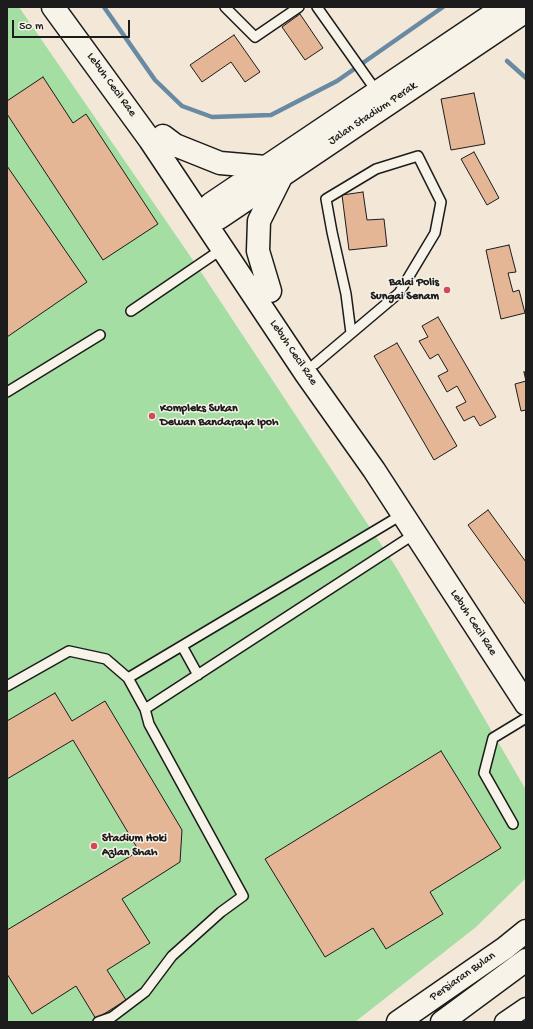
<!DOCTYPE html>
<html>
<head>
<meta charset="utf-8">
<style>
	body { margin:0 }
	#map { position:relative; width:533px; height:1029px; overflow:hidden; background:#f3e7d7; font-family:"Gochi Hand",sans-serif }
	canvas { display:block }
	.frame { position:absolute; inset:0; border:8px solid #1c1c1c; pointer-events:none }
	.scale { position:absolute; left:12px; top:20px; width:118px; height:18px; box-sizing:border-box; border:2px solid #1c1c1c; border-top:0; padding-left:5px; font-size:12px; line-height:14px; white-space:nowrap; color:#1c1c1c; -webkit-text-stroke:3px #f7f3e8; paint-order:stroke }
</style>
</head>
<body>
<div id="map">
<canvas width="533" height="1029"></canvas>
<div class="frame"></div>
<div class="scale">50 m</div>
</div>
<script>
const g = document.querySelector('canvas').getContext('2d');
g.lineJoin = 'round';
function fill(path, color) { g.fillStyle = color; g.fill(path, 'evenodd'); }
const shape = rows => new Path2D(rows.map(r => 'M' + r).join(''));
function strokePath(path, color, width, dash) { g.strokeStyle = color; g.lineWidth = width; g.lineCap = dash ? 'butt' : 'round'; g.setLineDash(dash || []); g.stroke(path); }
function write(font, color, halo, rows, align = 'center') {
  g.font = font + ' "Gochi Hand",sans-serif'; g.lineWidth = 3; g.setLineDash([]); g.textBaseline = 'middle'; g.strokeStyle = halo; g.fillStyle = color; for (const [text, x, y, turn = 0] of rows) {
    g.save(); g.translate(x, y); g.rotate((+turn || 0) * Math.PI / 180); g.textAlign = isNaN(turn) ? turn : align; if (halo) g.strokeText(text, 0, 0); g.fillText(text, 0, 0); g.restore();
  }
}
fill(shape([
	[7,7,19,7,197,266,396,567,526,790,526,878,476,927,355,1022,7,1022]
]), '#a4dea3');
strokePath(shape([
	[104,7,155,80,182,106,212,117,271,115,337,81,443,7],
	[507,61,526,78]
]), '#688aa2', 4.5);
const building = shape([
	[300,14,323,48,305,60,282,27,300,14],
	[234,35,260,72,245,82,231,62,202,82,190,65,234,35],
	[43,77,73,123,86,114,158,224,103,260,7,114,7,101,43,77],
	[474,93,485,144,451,150,441,99,474,93],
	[474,152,499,198,487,205,461,159,474,152],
	[7,166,87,282,7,337,7,166],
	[363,192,367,220,384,219,387,246,349,250,342,195,363,192],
	[509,245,516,272,508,273,513,292,519,290,525,313,501,319,486,250,509,245],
	[438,317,496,417,480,426,474,416,464,421,456,407,466,402,457,386,447,392,438,376,448,371,438,354,430,359,419,341,428,337,422,326,438,317],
	[397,343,457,446,434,460,374,356,397,343],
	[524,372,526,372,526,410,521,411,515,384,526,381,524,372],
	[488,510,526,562,526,605,468,525,488,510],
	[55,693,72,721,105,701,182,830,180,862,122,899,150,943,107,970,126,1000,96,1019,76,986,32,1014,7,974,7,930,139,851,73,740,7,779,7,721,55,693],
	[441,751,501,848,430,892,443,914,386,949,373,928,325,957,265,859,441,751]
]);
fill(building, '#e5b695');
strokePath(building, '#1c1c1c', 1);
const lane = shape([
	[225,7,255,37,299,7],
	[317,7,377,92],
	[131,311,222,249],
	[315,364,399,293,435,233,441,202,418,156,376,169,326,199,332,232,346,294,351,333],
	[7,392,100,335],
	[182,646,198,675],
	[128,678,403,514],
	[7,686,69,651,106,659,128,678,145,709,149,724,243,896,221,912,172,956,145,992,112,1017,98,1022],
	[145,709,416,533],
	[513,824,484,773,493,738,526,718]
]);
const street = shape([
	[504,1022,526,1007]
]);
const secondary = shape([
	[53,7,150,140,306,374,374,470,526,704],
	[163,136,175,145,220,163,266,167],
	[211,204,504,7],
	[219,218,526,11],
	[270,291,258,251,259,221,281,177],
	[398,1022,505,948,526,931],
	[442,1022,526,960]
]);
strokePath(lane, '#1c1c1c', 12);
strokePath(street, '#1c1c1c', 21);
strokePath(secondary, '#1c1c1c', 25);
strokePath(lane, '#f7f3e8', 9);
strokePath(street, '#f7f3e8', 18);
strokePath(secondary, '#f7f3e8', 22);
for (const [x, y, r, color] of [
	[447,290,4,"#d1495b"],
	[152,416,4,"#d1495b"],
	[94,846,4,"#d1495b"]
]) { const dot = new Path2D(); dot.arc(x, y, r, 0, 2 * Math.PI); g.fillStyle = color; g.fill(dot); strokePath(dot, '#f7f3e8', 1.5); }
write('12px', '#1c1c1c', '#f7f3e8', [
	["Lebuh Cecil Rae",111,85,54],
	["Jalan Stadium Perak",373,114,-34],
	["Lebuh Cecil Rae",293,353,56],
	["Lebuh Cecil Rae",473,623,57],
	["Persiaran Bulan",463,977,-35]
]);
write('bold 12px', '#1c1c1c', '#f7f3e8', [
	["Balai Polis",439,283,"right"],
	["Sungai Senam",439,297,"right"],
	["Kompleks Sukan",160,409],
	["Dewan Bandaraya Ipoh",160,423],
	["Stadium Hoki",102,839],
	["Azlan Shah",102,853]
], 'left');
</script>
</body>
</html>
